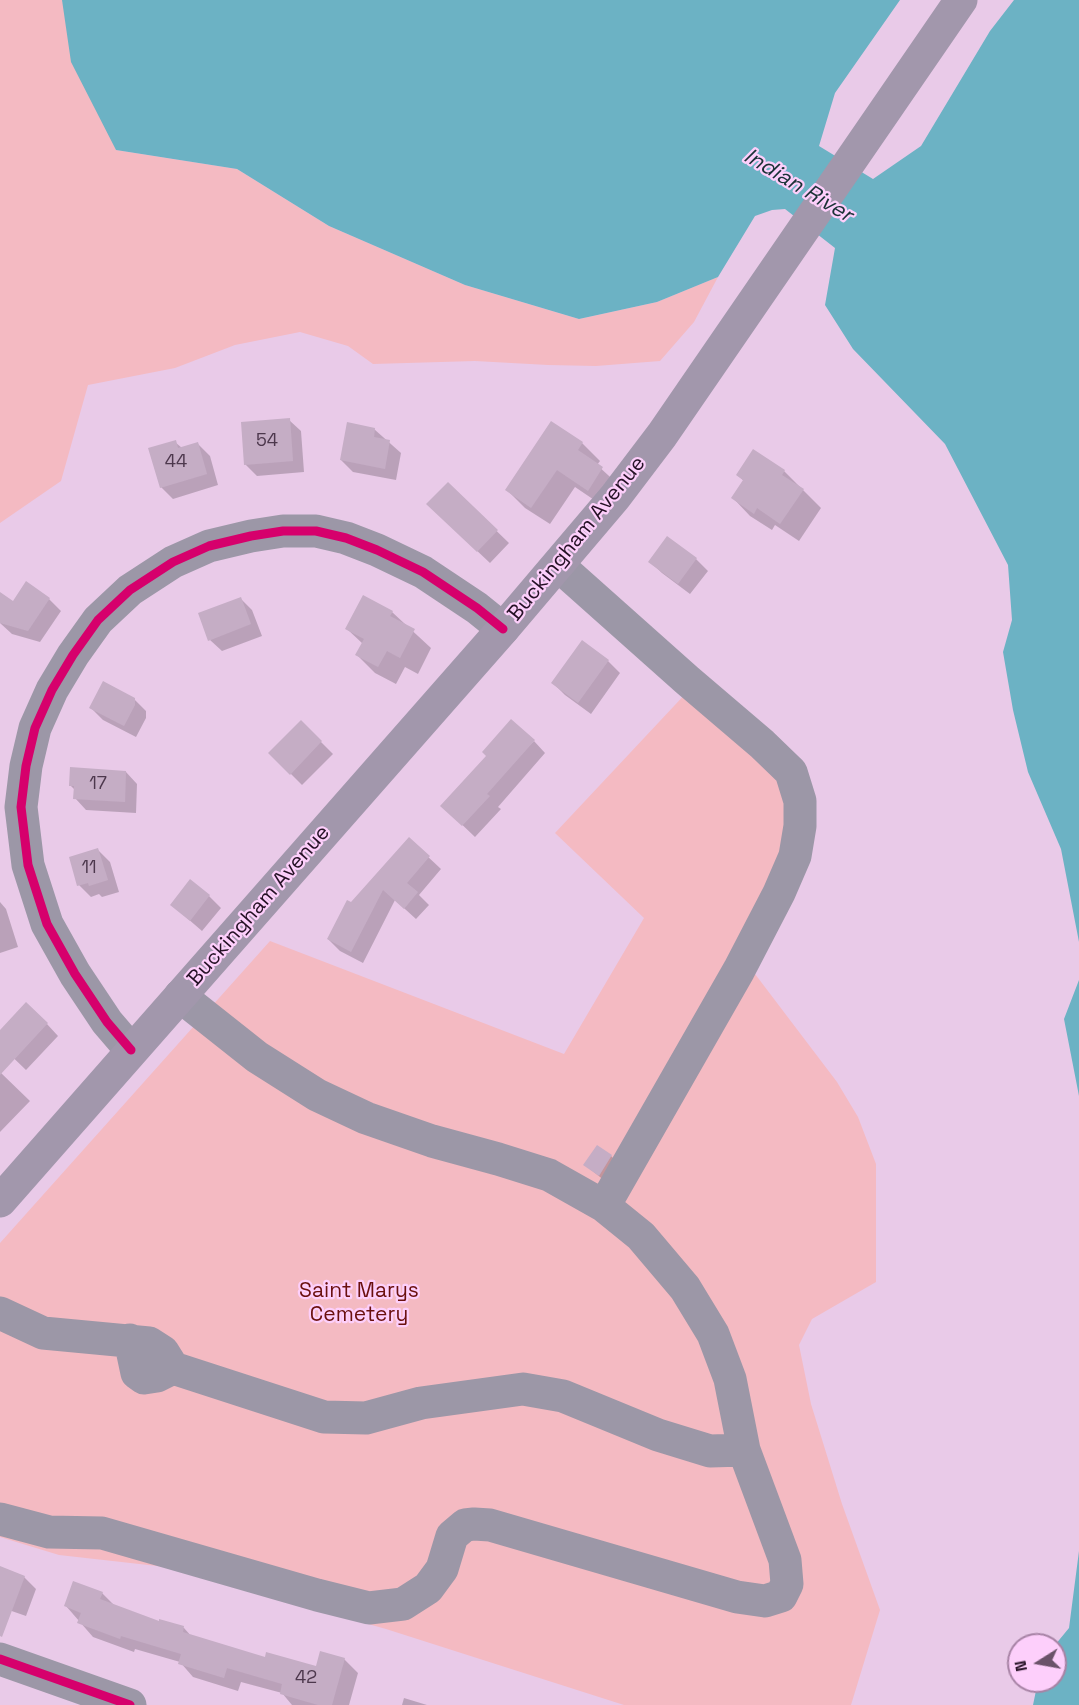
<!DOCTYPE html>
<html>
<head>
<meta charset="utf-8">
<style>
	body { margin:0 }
	#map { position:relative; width:1079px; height:1705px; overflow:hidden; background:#e9cae8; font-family:"Space Grotesk",sans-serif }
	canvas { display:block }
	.north { position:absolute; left:1007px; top:1633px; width:60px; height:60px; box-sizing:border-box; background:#fdcffb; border:2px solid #a783a5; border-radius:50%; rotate:259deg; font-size:16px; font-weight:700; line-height:24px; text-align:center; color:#251125 }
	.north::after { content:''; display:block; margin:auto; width:21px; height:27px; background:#6a5269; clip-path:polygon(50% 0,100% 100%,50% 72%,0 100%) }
</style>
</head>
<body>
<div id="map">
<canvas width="1079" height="1705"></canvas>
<div class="north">N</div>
</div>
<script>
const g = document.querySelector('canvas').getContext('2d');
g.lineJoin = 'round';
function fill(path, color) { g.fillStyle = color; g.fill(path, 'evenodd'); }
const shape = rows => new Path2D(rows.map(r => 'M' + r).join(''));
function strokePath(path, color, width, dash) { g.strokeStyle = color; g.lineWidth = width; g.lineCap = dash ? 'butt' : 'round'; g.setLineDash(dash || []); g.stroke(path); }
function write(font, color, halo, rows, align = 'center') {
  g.font = font + ' "Space Grotesk",sans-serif'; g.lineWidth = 4.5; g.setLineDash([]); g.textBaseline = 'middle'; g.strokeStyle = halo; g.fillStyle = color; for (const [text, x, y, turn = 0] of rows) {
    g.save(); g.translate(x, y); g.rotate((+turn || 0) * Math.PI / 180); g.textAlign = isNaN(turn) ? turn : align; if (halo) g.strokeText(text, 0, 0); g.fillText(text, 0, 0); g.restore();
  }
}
fill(shape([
	[0,0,62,0,116,150,237,169,329,226,465,285,579,319,657,302,718,277,694,322,660,361,596,366,548,365,475,361,373,364,348,346,300,332,235,345,175,368,88,385,61,481,0,523],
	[704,674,808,787,752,970,837,1082,858,1117,876,1164,876,1282,812,1319,799,1345,811,1404,842,1504,880,1610,851,1705,624,1705,386,1629,166,1567,59,1555,0,1537,0,1243,270,941,564,1054,644,918,555,833]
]), '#f4bac2');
fill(shape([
	[62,0,900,0,835,93,819,146,873,179,921,146,990,31,1014,0,1079,0,1079,942,1061,849,1028,772,1013,710,1003,652,1012,620,1008,565,945,444,853,349,825,305,835,248,785,209,772,210,755,216,718,277,657,302,579,319,465,285,329,226,237,169,116,150,71,62],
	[1079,980,1079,1096,1064,1019],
	[1079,1551,1079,1705,1033,1705,1038,1681,1055,1681,1055,1645,1069,1628]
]), '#6cb2c4');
fill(shape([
	[289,420,301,431,304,472,257,476,245,464],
	[374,429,401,453,396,480,353,472,341,460],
	[175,442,182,448,198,444,210,456,218,485,173,499,161,487],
	[582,443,600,461,597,465,620,486,606,508,575,487,550,524,525,508,507,490],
	[784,471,821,508,799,541,775,525,772,530,750,516,733,498,744,481,737,475],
	[448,484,509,543,490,563,440,516],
	[696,559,708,571,690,594,662,573,650,562],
	[0,598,13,603,49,599,61,611,40,642,12,634,0,623],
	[240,598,252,610,262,636,222,651,210,640],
	[392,612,431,648,418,674,405,667,396,684,375,673,357,655,363,644,347,629],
	[582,643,608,661,620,673,591,714,565,695,553,683],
	[134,699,146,711,146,718,136,737,103,720,91,708],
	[301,722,333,754,302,785,270,753],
	[534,741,545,753,498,807,501,809,475,837,454,817],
	[126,772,137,784,136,813,86,810,75,798,75,790,70,785],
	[409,839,441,869,419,895,429,905,416,919,395,900,363,963,340,951,328,939,352,904],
	[98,850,110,862,119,892,102,897,99,894,91,897,79,885],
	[209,896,221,908,202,931,172,905],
	[0,902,6,909,18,947,0,953],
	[47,1024,58,1036,26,1070,0,1045,0,1032],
	[0,1072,30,1101,0,1132],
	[611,1156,616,1161,605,1181,585,1165],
	[0,1568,24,1577,36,1589,26,1616,0,1607],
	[102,1593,116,1607,160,1623,184,1628,192,1637,266,1659,318,1668,344,1659,358,1673,349,1705,292,1705,282,1693,241,1682,238,1691,193,1677,180,1662,135,1649,134,1652,93,1637,66,1606],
	[404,1698,427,1705,402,1705]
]), '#0003');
fill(shape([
	[290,418,293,461,244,465,241,422],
	[551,421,583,442,578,450,603,467,588,491,557,470,531,508,505,490],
	[347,422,375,428,374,437,390,440,385,469,340,460],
	[176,440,178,448,198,442,207,474,160,488,148,448],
	[753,449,785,470,782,475,804,489,780,524,757,508,754,514,731,498,743,480,736,475],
	[448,482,498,530,477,552,426,504],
	[667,536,697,558,678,584,648,562],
	[26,581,50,598,28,631,0,623,0,592,13,601],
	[363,595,393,611,390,616,415,629,400,658,387,651,378,667,355,655,364,639,345,629],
	[241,597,251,624,208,641,198,613],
	[582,640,609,660,578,703,551,683],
	[103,681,135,698,135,705,124,726,89,708],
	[511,719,535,740,487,794,490,796,462,826,440,806,486,756,482,752],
	[301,720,322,741,290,775,268,753],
	[70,767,126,771,125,802,73,799,74,786,69,786],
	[409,837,430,856,407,883,418,892,404,909,383,890,351,952,327,939,347,900,351,902],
	[98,848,108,880,89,886,88,883,77,886,69,857],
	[190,879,210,895,190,921,170,905],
	[26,1002,48,1023,0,1075,0,1030],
	[597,1145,612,1155,599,1176,583,1165],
	[0,1566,25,1576,2,1637,0,1636],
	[73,1581,103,1592,100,1599,159,1621,159,1619,184,1626,183,1632,265,1657,266,1652,316,1666,320,1651,345,1658,332,1705,318,1705,280,1694,282,1684,227,1668,224,1678,178,1664,181,1654,121,1636,120,1639,77,1623,81,1613,64,1606]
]), '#c5adc5');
strokePath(shape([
	[559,566,687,680,762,744,791,772,800,801,800,826,795,856,779,893,739,970,604,1206],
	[131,1050,107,1022,75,974,47,924,28,865,21,807,26,766,35,728,52,690,73,655,98,620,130,590,173,562,209,546,251,536,283,531,316,531,346,538,377,550,423,572,477,608,503,629],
	[0,1313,43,1333,149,1343,163,1352,173,1368,324,1417,366,1418,421,1403,523,1389,563,1396,658,1435,710,1451,744,1450],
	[130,1340,137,1373,144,1378,157,1376,173,1368],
	[0,1519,49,1532,102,1533,317,1595,369,1608,403,1604,428,1588,442,1569,452,1536,465,1525,474,1524,490,1525,737,1597,765,1601,781,1596,787,1584,785,1560,744,1450,730,1379,713,1334,685,1288,641,1236,604,1206,549,1175,498,1159,432,1141,366,1118,317,1095,257,1057,180,996],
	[0,1659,130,1705]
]), '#9c97a7', 33);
strokePath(shape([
	[0,1201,503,629,615,497,662,435,961,0]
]), '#a297ac', 33);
strokePath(shape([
	[131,1050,107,1022,75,974,47,924,28,865,21,807,26,766,35,728,52,690,73,655,98,620,130,590,173,562,209,546,251,536,283,531,316,531,346,538,377,550,423,572,477,608,503,629],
	[0,1659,130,1705]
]), '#d6006c', 9);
write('18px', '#4d384d', null, [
	["54",267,441],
	["44",176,462],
	["17",98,784],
	["11",89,868],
	["42",306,1678]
]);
write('21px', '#251125', '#fdcffb', [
	["Buckingham Avenue",577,539,-51],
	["Buckingham Avenue",259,906,-49]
]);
write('21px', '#6a100e', '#fdcffb', [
	["Saint Marys",359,1291],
	["Cemetery",359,1315]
]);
write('italic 22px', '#1a3236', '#fdcffb', [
	["Indian River",798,186,31]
]);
</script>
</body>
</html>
